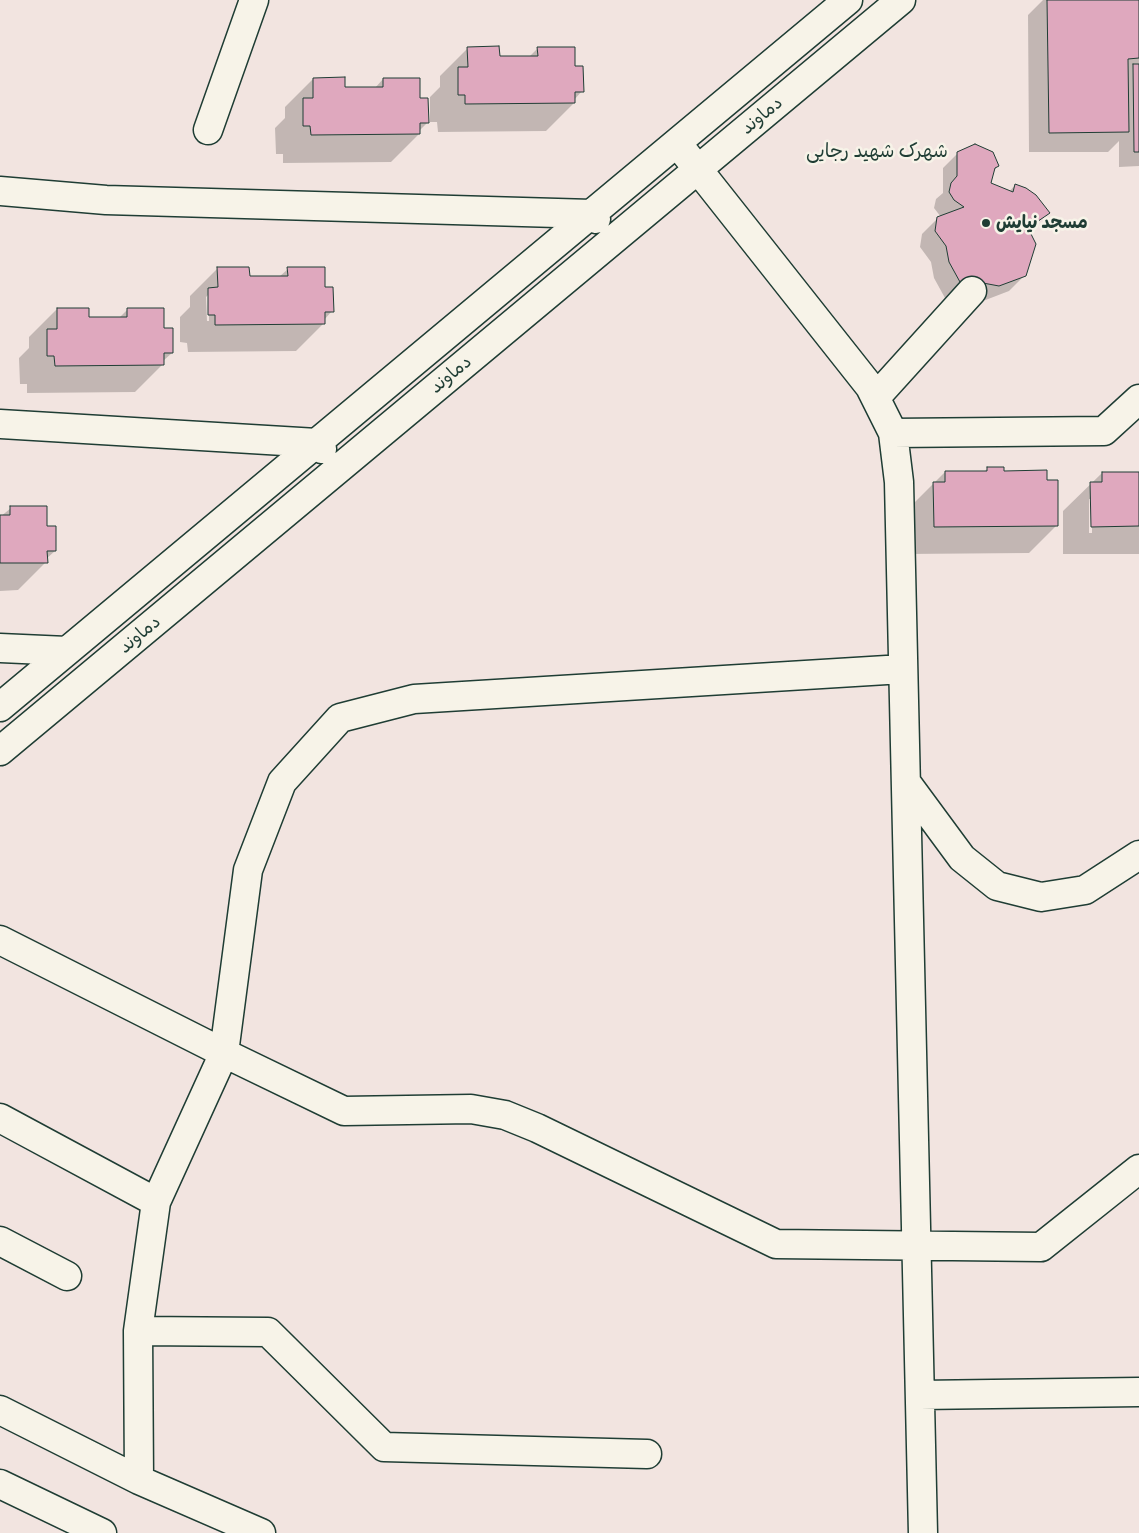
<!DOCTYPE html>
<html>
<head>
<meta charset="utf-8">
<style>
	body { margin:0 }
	canvas { display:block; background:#f2e4e0 }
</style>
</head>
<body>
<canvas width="1139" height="1533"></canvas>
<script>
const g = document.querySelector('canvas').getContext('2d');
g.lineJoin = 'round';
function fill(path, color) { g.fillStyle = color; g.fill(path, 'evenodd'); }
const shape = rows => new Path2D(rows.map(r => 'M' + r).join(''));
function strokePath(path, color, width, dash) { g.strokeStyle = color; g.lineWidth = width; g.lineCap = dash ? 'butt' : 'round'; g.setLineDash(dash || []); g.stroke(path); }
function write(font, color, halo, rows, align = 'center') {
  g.font = font + ' "Patrick Hand","Playpen Sans Arabic",sans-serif'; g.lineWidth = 5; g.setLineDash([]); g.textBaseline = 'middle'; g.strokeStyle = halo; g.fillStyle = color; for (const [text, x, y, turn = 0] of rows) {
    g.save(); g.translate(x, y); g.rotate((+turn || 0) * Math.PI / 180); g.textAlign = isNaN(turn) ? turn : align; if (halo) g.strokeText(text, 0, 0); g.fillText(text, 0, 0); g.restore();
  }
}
fill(shape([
	[1043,0,1139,0,1139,166,1119,167,1119,141,1108,152,1029,152,1028,15],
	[468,48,498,57,529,57,538,48,573,68,582,91,574,100,574,103,546,131,438,132,437,122,430,122,430,97,440,87,440,76],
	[313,79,344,89,375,88,383,79,428,122,419,131,419,134,391,162,283,163,283,154,276,154,275,128,285,118,285,107],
	[958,153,998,166,992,172,989,184,1009,192,1015,185,1049,212,1028,231,1025,275,1009,291,983,301,966,298,956,306,945,298,934,278,931,262,920,247,922,234,938,218,941,217,934,208,936,199,943,193,943,168],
	[218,268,248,277,279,277,288,269,323,288,332,311,324,320,324,323,296,351,188,352,187,343,180,342,180,317,190,307,190,296],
	[209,294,209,321,207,321,206,297],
	[57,309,87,319,118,319,127,310,163,329,172,353,163,361,163,364,135,392,27,393,27,384,20,384,19,358,29,348,29,337],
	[988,468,1046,481,1057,525,1029,553,906,554,906,511,945,472,984,472],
	[1102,473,1139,473,1139,554,1063,554,1063,511],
	[1089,499,1092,499,1092,533,1089,533],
	[11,508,55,551,46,559,46,562,18,590,0,591,0,517]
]), '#0003');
const building = shape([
	[1047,0,1139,0,1139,58,1128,59,1129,132,1049,133,1047,0],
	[499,46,500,56,538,56,537,47,575,47,575,66,583,66,584,92,575,92,575,103,465,104,465,95,458,95,458,67,468,67,467,47,499,46],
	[1133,64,1139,64,1139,152,1134,152,1133,64],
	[345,77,345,87,383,87,383,78,420,78,420,98,428,98,429,123,420,123,420,134,311,135,310,126,303,126,303,98,313,98,313,78,345,77],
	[975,144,993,152,999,166,995,168,991,183,1013,192,1015,184,1026,188,1036,195,1050,213,1028,228,1036,244,1026,276,999,286,983,283,972,291,960,282,949,262,946,246,935,231,937,217,964,207,954,200,949,192,951,183,957,176,957,152,975,144],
	[217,267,249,267,250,276,288,276,287,267,325,267,325,287,333,287,334,312,325,312,325,324,215,325,215,315,208,315,208,288,218,287,217,267],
	[57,308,89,308,89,317,127,317,127,308,164,308,164,328,173,328,173,353,164,353,164,365,55,366,54,356,47,356,47,329,57,329,57,308],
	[987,467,1004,467,1004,471,1047,470,1047,480,1058,480,1058,526,934,527,933,482,945,482,945,471,987,471,987,467],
	[1102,472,1139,472,1139,526,1091,527,1090,482,1102,482,1102,472],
	[10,506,47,506,47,526,56,526,56,551,47,551,48,563,0,563,0,515,10,515,10,506]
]);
fill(building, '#dfa8be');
strokePath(building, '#1f3d34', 1);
const minor = shape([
	[208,130,254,0],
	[677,143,870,387,893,433,899,482,923,1533],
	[0,191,106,200,592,214,596,219],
	[876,397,972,291],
	[0,424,317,443,322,449],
	[893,433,1104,431,1139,399],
	[0,648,67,651],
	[0,707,848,0],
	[0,751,901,0],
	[906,782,962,858,997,886,1041,897,1085,890,1139,855],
	[0,940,224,1053,344,1111,471,1109,505,1115,537,1128,776,1244,1041,1247,1139,1169],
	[0,1118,156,1202],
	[0,1241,67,1276],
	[138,1331,268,1332,384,1447,647,1454],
	[920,1395,1139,1392],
	[0,1410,139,1480],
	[0,1484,102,1533],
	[261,1533,139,1480,138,1331,156,1202,224,1053,248,870,282,782,340,718,414,699,903,669]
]);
strokePath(minor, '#1f3d34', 31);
strokePath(minor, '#f7f3e8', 28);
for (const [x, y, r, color] of [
	[986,223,5,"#1f3d34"]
]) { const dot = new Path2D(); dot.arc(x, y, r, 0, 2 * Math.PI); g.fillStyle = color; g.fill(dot); strokePath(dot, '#f7f3e8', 2); }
write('18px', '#1f3d34', '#f7f3e8', [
	["دماوند",762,116,-40],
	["دماوند",451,375,-40],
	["دماوند",140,635,-40]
]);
write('bold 18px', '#1f3d34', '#f7f3e8', [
	["مسجد نیایش",996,223]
], 'left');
write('19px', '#1f3d34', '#f7f3e8', [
	["شهرک شهید رجایی",877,152]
]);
</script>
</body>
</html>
